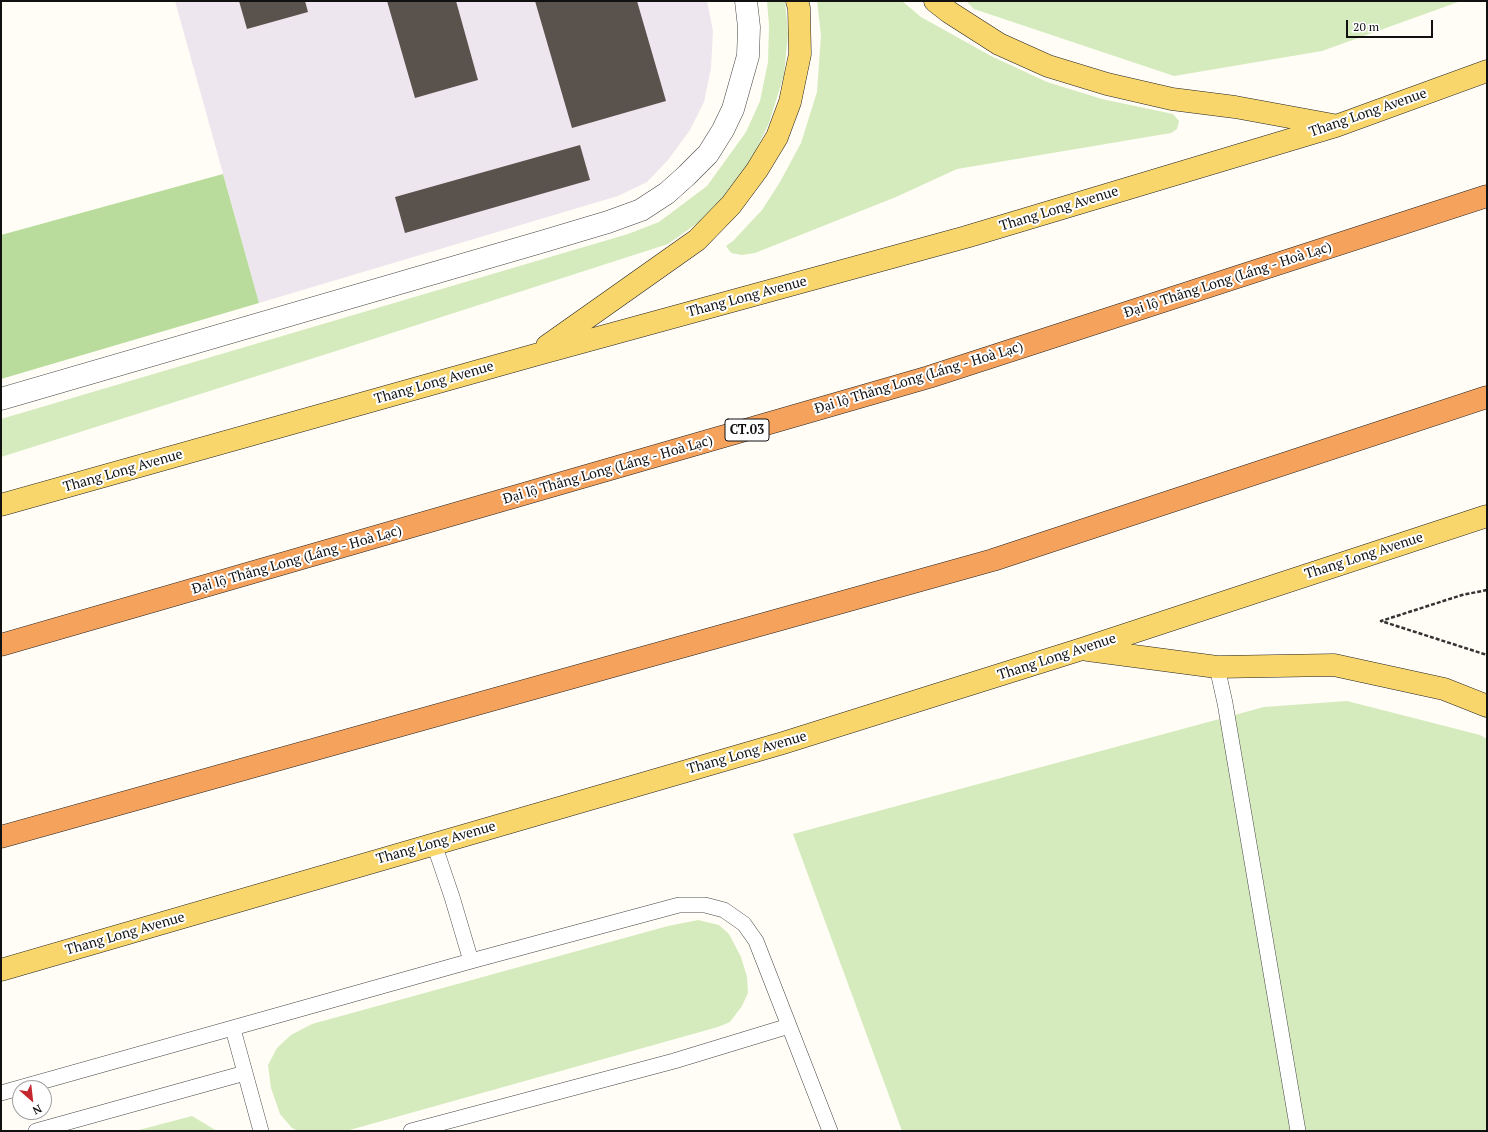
<!DOCTYPE html>
<html>
<head>
<meta charset="utf-8">
<style>
	body { margin:0 }
	#map { position:relative; width:1488px; height:1132px; overflow:hidden; background:#fffdf5; font-family:"PT Serif",serif }
	canvas { display:block }
	.frame { position:absolute; inset:0; border:2px solid #111; pointer-events:none }
	.north { position:absolute; left:12px; top:1080px; width:40px; height:40px; box-sizing:border-box; background:#fff; border:1px solid #a0a0a0; border-radius:50%; rotate:152deg; font-size:11px; font-weight:700; line-height:16px; text-align:center; color:#111 }
	.north::after { content:''; display:block; margin:auto; width:14px; height:18px; background:#c4262e; clip-path:polygon(50% 0,100% 100%,50% 72%,0 100%) }
	.scale { position:absolute; left:1346px; top:20px; width:87px; height:18px; box-sizing:border-box; border:2px solid #111; border-top:0; padding-left:5px; font-size:12px; line-height:14px; white-space:nowrap; color:#111; -webkit-text-stroke:3px #fff; paint-order:stroke }
</style>
</head>
<body>
<div id="map">
<canvas width="1488" height="1132"></canvas>
<div class="frame"></div>
<div class="north">N</div>
<div class="scale">20 m</div>
</div>
<script>
const g = document.querySelector('canvas').getContext('2d');
g.lineJoin = 'round';
function fill(path, color) { g.fillStyle = color; g.fill(path, 'evenodd'); }
const shape = rows => new Path2D(rows.map(r => 'M' + r).join(''));
function strokePath(path, color, width, dash) { g.strokeStyle = color; g.lineWidth = width; g.lineCap = dash ? 'butt' : 'round'; g.setLineDash(dash || []); g.stroke(path); }
function write(font, color, halo, rows, align = 'center') {
  g.font = font + ' "PT Serif",serif'; g.lineWidth = 4; g.setLineDash([]); g.textBaseline = 'middle'; g.strokeStyle = halo; g.fillStyle = color; for (const [text, x, y, turn = 0] of rows) {
    g.save(); g.translate(x, y); g.rotate((+turn || 0) * Math.PI / 180); g.textAlign = isNaN(turn) ? turn : align; if (halo) g.strokeText(text, 0, 0); g.fillText(text, 0, 0); g.restore();
  }
}
fill(shape([
	[175,1,707,1,713,31,711,68,704,102,690,130,668,160,647,182,618,196,259,303]
]), '#eee6ef');
fill(shape([
	[767,1,785,1,788,34,784,75,769,123,750,162,728,196,699,222,668,244,336,351,1,457,1,419,628,234,659,222,707,186,746,132,760,101,768,62,769,25],
	[817,1,902,1,921,17,991,56,1047,82,1102,99,1173,114,1179,121,1177,129,1171,133,957,169,896,197,755,253,742,255,731,253,726,246,733,241,762,210,780,182,801,143,817,92,821,35],
	[966,1,1461,1,1322,51,1174,76,974,9],
	[1347,701,1480,735,1487,739,1487,1131,902,1131,793,834,1264,707],
	[698,920,719,925,729,934,741,957,747,977,748,993,742,1006,730,1022,718,1027,346,1131,298,1131,292,1128,280,1114,271,1088,268,1065,277,1048,291,1035,312,1024,668,926],
	[192,1116,217,1131,135,1131]
]), '#d5ebbd');
fill(shape([
	[223,174,259,303,1,379,1,235]
]), '#b9dc9c');
fill(shape([
	[239,1,305,1,308,12,247,29],
	[387,1,456,1,478,80,415,98],
	[535,1,637,1,666,101,572,128],
	[580,145,590,180,405,233,395,197]
]), '#5a524d');
const lane = shape([
	[1217,667,1225,703,1298,1131],
	[434,844,452,897,471,961],
	[233,1029,261,1131],
	[1,1093,471,961,679,905,705,905,724,910,744,924,756,941,830,1131],
	[36,1131,245,1073],
	[411,1131,674,1061,789,1026]
]);
const street = shape([
	[1,399,541,242,608,222,641,210,667,193,687,175,708,154,723,130,733,109,748,56,749,27,746,1]
]);
const primary = shape([
	[935,1,949,12,999,44,1048,66,1107,84,1172,99,1235,107,1333,125],
	[547,346,697,240,731,205,757,170,777,137,790,102,800,54,799,8,797,1],
	[1,505,535,355,966,237,1336,126,1487,71],
	[1088,650,1217,667,1334,665,1444,689,1487,706],
	[1,970,783,743,1082,649,1487,516]
]);
const highway = shape([
	[1,645,929,377,1487,196],
	[1,837,993,560,1487,397]
]);
strokePath(lane, '#444', 16);
strokePath(street, '#444', 23);
strokePath(primary, '#222', 23);
strokePath(highway, '#222', 23);
strokePath(shape([
	[1487,590,1462,595,1381,621,1487,655]
]), '#333', 2.5, [4, 2]);
strokePath(lane, '#fff', 15);
strokePath(street, '#fff', 22);
strokePath(primary, '#f9d66b', 22);
strokePath(highway, '#f5a25d', 22);
for (const [x, y, w] of [
	[747,430,44]
]) { const box = new Path2D(); box.roundRect(x - w / 2, y - 11, w, 22, 3); g.fillStyle = '#fff'; g.fill(box); strokePath(box, '#111', 1); }
write('bold 13px', '#111', null, [
	["CT.03",747,430]
]);
write('14px', '#111', '#fff', [
	["Thang Long Avenue",1368,113,-19],
	["Thang Long Avenue",1059,209,-17],
	["Đại lộ Thăng Long (Láng - Hoà Lạc)",1228,280,-18],
	["Thang Long Avenue",747,297,-15],
	["Đại lộ Thăng Long (Láng - Hoà Lạc)",919,378,-17],
	["Thang Long Avenue",434,383,-16],
	["Đại lộ Thăng Long (Láng - Hoà Lạc)",608,470,-16],
	["Thang Long Avenue",123,471,-16],
	["Thang Long Avenue",1364,556,-18],
	["Đại lộ Thăng Long (Láng - Hoà Lạc)",297,560,-16],
	["Thang Long Avenue",1057,657,-18],
	["Thang Long Avenue",747,753,-16],
	["Thang Long Avenue",436,843,-16],
	["Thang Long Avenue",125,934,-16]
]);
</script>
</body>
</html>
